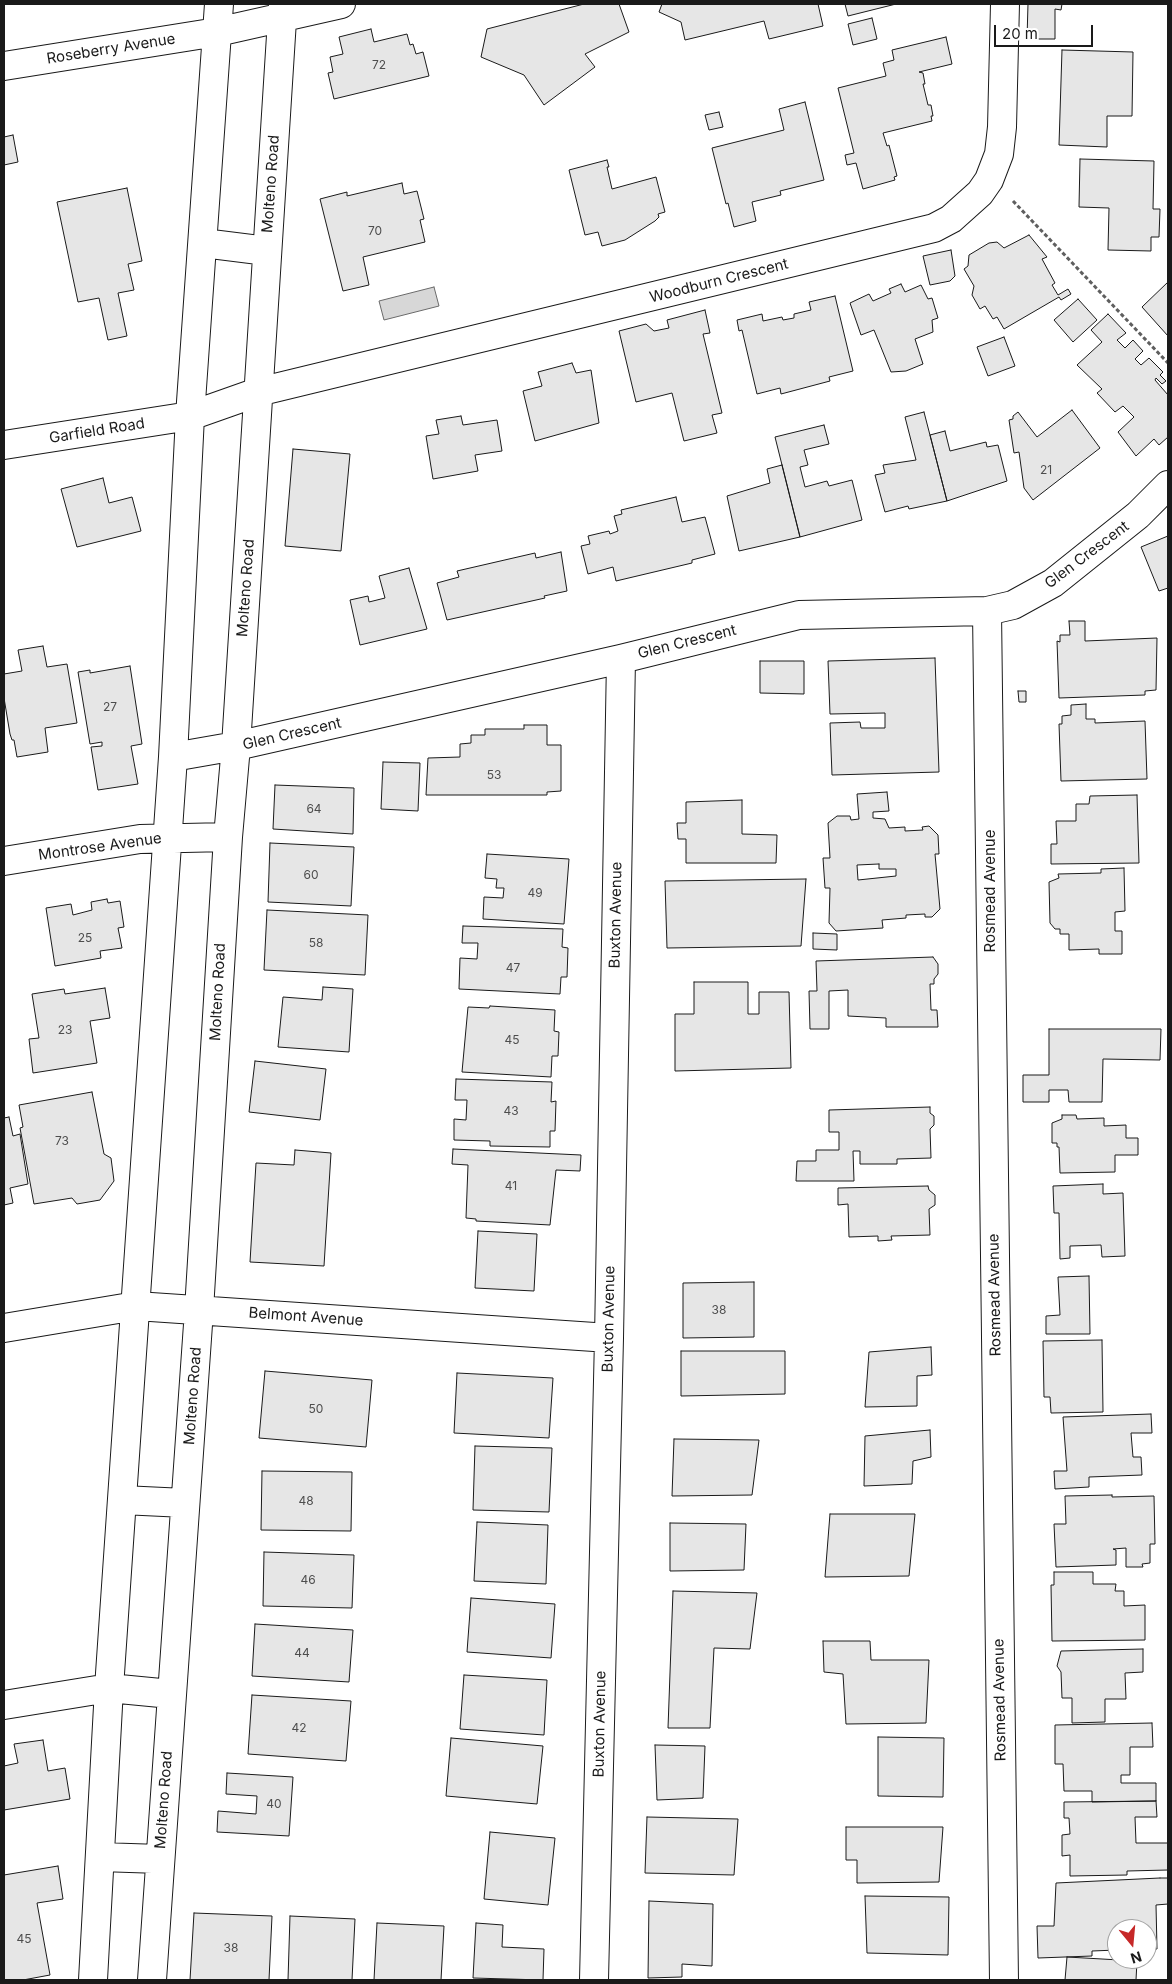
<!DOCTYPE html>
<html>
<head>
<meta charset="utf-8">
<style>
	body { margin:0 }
	#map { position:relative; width:1172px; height:1984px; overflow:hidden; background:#fff; font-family:Inter,sans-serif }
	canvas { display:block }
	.frame { position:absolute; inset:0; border:5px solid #1a1a1a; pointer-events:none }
	.north { position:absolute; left:1107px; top:1919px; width:50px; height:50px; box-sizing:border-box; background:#fff; border:1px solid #a3a3a3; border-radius:50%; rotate:163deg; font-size:14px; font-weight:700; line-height:20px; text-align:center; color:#1a1a1a }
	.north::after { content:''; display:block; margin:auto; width:18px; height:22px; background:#c62828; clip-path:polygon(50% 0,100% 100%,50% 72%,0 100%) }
	.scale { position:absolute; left:994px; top:25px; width:99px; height:22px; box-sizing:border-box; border:2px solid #1a1a1a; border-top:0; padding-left:6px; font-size:15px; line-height:18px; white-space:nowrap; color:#1a1a1a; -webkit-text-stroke:4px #fff; paint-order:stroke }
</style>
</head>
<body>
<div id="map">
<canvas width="1172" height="1984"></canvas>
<div class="frame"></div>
<div class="north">N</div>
<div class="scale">20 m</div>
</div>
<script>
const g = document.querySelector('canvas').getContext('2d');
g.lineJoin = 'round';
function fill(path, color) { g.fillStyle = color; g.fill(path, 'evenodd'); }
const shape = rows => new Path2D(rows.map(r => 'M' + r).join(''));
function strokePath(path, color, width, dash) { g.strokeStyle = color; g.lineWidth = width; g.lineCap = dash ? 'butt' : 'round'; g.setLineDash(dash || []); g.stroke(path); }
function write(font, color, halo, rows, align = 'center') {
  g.font = font + ' Inter,sans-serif'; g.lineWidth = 4; g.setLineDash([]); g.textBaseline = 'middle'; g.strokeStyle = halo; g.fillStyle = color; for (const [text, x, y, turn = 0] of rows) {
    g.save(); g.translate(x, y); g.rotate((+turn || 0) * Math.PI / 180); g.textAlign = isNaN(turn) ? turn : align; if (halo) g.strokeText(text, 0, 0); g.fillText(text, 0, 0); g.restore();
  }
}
const water = shape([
	[434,287,439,306,384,320,379,301,434,287]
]);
fill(water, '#d7d7d7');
strokePath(water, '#6a6a6a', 1);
const building = shape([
	[584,4,619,4,629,32,585,54,595,67,544,105,524,75,481,57,487,29,584,4],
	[662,4,818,4,823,26,769,39,764,21,685,40,681,22,659,12,662,4],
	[845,4,896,4,848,16,845,4],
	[1028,4,1062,4,1061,10,1055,9,1055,39,1027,39,1028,4],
	[872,18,877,39,853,45,848,24,872,18],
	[371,29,374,42,407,34,410,45,413,44,416,54,423,52,429,76,334,99,328,73,333,72,330,57,343,54,339,37,371,29],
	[946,37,952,64,919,72,923,73,925,84,923,84,928,105,931,105,933,116,931,116,932,121,883,133,887,146,889,145,897,176,894,177,895,180,863,189,856,163,847,165,845,155,854,153,838,88,886,76,883,63,894,60,892,50,946,37],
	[1062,50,1133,52,1132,116,1107,116,1107,147,1059,145,1062,50],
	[805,102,824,180,780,191,781,195,752,202,756,221,734,227,728,203,726,204,712,148,784,130,779,109,805,102],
	[719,112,723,127,709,130,705,115,719,112],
	[13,135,18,162,4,165,4,137,13,135],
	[1080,159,1154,161,1153,209,1160,209,1159,237,1151,237,1151,251,1108,250,1109,208,1079,207,1080,159],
	[607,160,609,167,607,167,612,189,656,177,665,212,658,214,659,217,655,221,625,240,602,246,598,232,585,235,569,170,607,160],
	[402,183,404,194,417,191,424,219,420,220,425,242,363,257,369,285,343,291,320,199,347,192,347,196,402,183],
	[127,188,142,261,128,264,134,290,118,293,127,336,108,340,99,298,78,302,57,202,127,188],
	[1029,235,1047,257,1042,259,1055,283,1052,285,1058,295,1068,289,1071,294,1061,300,1059,297,1004,329,997,317,993,319,985,306,980,309,972,295,974,286,964,269,968,266,969,255,989,243,997,242,1004,248,1029,235],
	[951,250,955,276,950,281,930,285,923,256,951,250],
	[1168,282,1168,336,1142,307,1168,282],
	[901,284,905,292,921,285,928,299,932,298,938,318,932,320,933,332,915,339,923,364,906,371,891,372,874,330,861,335,850,303,869,294,873,301,891,293,889,289,901,284],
	[835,296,853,371,829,377,830,381,781,394,780,388,757,394,742,330,739,331,737,320,762,314,763,321,782,317,783,320,794,318,794,314,811,310,809,302,835,296],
	[1078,299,1097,320,1073,342,1054,320,1078,299],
	[705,310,710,333,703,334,722,413,712,415,717,433,684,441,672,393,636,402,619,331,646,324,654,331,669,328,667,320,705,310],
	[1108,314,1126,333,1117,340,1125,348,1133,340,1143,351,1135,359,1141,365,1149,358,1163,372,1160,375,1166,381,1162,384,1156,378,1155,380,1168,395,1168,437,1159,445,1154,439,1136,456,1118,432,1134,417,1123,406,1115,412,1097,393,1102,389,1077,365,1102,342,1091,330,1108,314],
	[1004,337,1015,366,988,376,977,347,1004,337],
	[572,363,576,373,591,370,599,423,535,441,523,391,542,386,538,372,572,363],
	[1072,410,1100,448,1033,500,1024,488,1019,452,1014,453,1009,420,1013,419,1013,416,1018,412,1037,437,1072,410],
	[924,412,947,501,909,509,908,506,885,512,875,475,885,473,883,465,916,460,905,417,924,412],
	[461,416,463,425,497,420,502,451,475,455,478,471,433,479,426,436,439,434,436,420,461,416],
	[824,425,829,444,804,450,808,465,800,467,805,487,827,481,829,486,852,480,862,520,800,537,775,437,824,425],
	[945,431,950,451,986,442,987,447,998,445,1007,481,947,501,930,435,945,431],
	[293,449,350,454,341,551,285,546,293,449],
	[782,465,800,537,739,551,727,496,770,483,767,469,782,465],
	[103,478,109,503,132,497,141,531,77,547,61,489,103,478],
	[676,497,682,522,705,517,715,554,692,560,692,563,616,581,613,567,588,574,581,546,590,544,588,536,609,531,610,534,618,531,614,516,622,514,621,510,676,497],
	[1168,536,1168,588,1159,591,1141,547,1168,536],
	[561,552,567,591,544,596,545,598,447,620,437,583,459,577,457,571,535,553,536,558,561,552],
	[409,568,427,629,360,645,350,600,368,596,369,602,385,598,379,576,409,568],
	[1069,621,1085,621,1085,641,1157,638,1156,690,1145,691,1145,695,1059,698,1057,641,1060,642,1060,635,1070,635,1069,621],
	[43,646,47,667,67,664,77,723,45,728,48,752,17,757,14,740,12,740,10,734,4,698,4,674,22,671,18,650,43,646],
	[935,658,939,772,832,775,830,723,860,722,861,728,885,728,885,713,830,714,828,661,935,658],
	[760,661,804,661,804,694,760,693,760,661],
	[130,666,142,744,131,746,138,784,98,790,91,747,102,746,102,742,90,744,78,672,90,670,90,673,130,666],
	[1018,691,1026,691,1026,702,1019,702,1018,691],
	[1086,704,1086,719,1095,719,1095,723,1145,721,1147,779,1061,781,1059,724,1062,724,1062,716,1071,715,1071,705,1086,704],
	[524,725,547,725,547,745,561,745,561,791,547,792,547,795,426,795,428,758,460,757,460,744,471,743,471,735,485,735,485,729,524,729,524,725],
	[383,762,420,763,418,811,381,809,383,762],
	[275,785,354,788,353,834,273,829,275,785],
	[887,792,889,811,873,812,873,818,885,819,889,828,905,827,905,831,923,830,922,827,929,826,938,835,939,854,935,854,940,909,932,917,925,917,925,914,906,915,906,918,882,920,883,928,836,931,829,923,830,888,825,888,823,858,830,858,828,823,837,816,850,816,851,820,859,819,857,794,887,792],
	[879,864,879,869,896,869,896,876,858,880,857,865,879,864],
	[1137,795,1139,863,1051,864,1051,844,1057,844,1056,821,1076,821,1076,804,1089,804,1090,796,1137,795],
	[742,800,742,834,777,835,776,863,686,863,686,839,678,839,677,823,686,823,686,802,742,800],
	[270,843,354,847,351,906,268,902,270,843],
	[487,854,569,859,564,924,483,919,484,897,503,898,504,888,496,888,497,879,485,878,487,854],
	[1124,868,1125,911,1115,912,1115,931,1122,931,1122,954,1099,954,1099,949,1069,950,1069,934,1060,934,1060,929,1055,929,1050,923,1049,882,1059,878,1058,874,1101,873,1101,869,1124,868],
	[806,879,801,946,667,948,665,881,806,879],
	[107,899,108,903,120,901,124,927,118,928,122,948,100,951,101,958,55,966,46,908,71,904,73,915,92,910,91,902,107,899],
	[267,910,368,915,365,975,264,970,267,910],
	[463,926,563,929,562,947,568,948,567,977,561,977,560,994,459,989,460,958,477,959,478,943,462,943,463,926],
	[813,933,837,934,837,950,813,949,813,933],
	[933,957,938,964,938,974,934,979,934,984,930,984,931,1010,937,1010,938,1027,886,1027,886,1018,848,1016,848,990,829,991,829,1029,810,1029,809,991,817,991,816,961,933,957],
	[694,982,748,982,748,1014,759,1014,759,992,789,992,791,1068,675,1071,675,1014,694,1014,694,982],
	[323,987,353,989,349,1052,278,1047,283,997,322,1000,323,987],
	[105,988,110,1018,90,1021,97,1063,33,1073,29,1039,39,1038,32,994,64,989,65,994,105,988],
	[490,1006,555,1010,554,1031,559,1032,558,1056,552,1056,551,1077,462,1072,468,1007,489,1008,490,1006],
	[1049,1029,1161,1029,1160,1060,1103,1059,1102,1102,1069,1102,1068,1090,1049,1090,1049,1102,1023,1102,1023,1075,1049,1075,1049,1029],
	[255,1061,326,1069,320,1120,249,1112,255,1061],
	[456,1079,552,1082,551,1102,556,1101,555,1131,550,1131,550,1147,490,1146,490,1141,454,1140,454,1119,466,1120,467,1100,455,1100,456,1079],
	[92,1092,104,1154,111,1158,114,1181,100,1200,77,1204,72,1198,34,1204,20,1128,23,1127,19,1105,92,1092],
	[930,1107,930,1113,934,1116,934,1125,930,1129,931,1158,897,1159,897,1164,860,1164,860,1151,853,1151,854,1181,796,1181,797,1161,816,1161,816,1150,839,1150,839,1132,829,1132,829,1110,930,1107],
	[1062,1115,1076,1115,1077,1119,1104,1118,1104,1126,1126,1125,1126,1138,1138,1138,1138,1155,1115,1155,1115,1172,1060,1173,1059,1147,1057,1147,1057,1143,1052,1143,1052,1123,1062,1119,1062,1115],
	[9,1117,13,1136,20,1134,28,1184,10,1188,13,1203,4,1205,4,1118,9,1117],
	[453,1149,581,1155,580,1171,556,1170,550,1225,476,1221,476,1219,466,1218,468,1165,452,1164,453,1149],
	[295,1150,331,1153,324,1266,250,1262,256,1163,294,1165,295,1150],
	[1103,1184,1103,1194,1123,1193,1125,1256,1102,1257,1101,1245,1070,1246,1070,1258,1060,1259,1059,1213,1054,1213,1053,1186,1103,1184],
	[928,1186,929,1190,935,1195,935,1205,929,1209,930,1235,891,1236,892,1240,878,1241,878,1236,849,1237,848,1204,838,1205,838,1188,928,1186],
	[478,1231,537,1234,534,1291,475,1288,478,1231],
	[1089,1276,1090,1334,1046,1334,1046,1316,1060,1315,1058,1277,1089,1276],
	[754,1282,754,1337,683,1338,683,1283,754,1282],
	[1102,1340,1103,1412,1051,1413,1050,1397,1044,1397,1043,1341,1102,1340],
	[931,1347,932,1375,917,1376,917,1406,865,1407,869,1352,931,1347],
	[681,1351,785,1351,785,1394,681,1396,681,1351],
	[265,1371,372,1380,366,1447,259,1438,265,1371],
	[457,1373,553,1378,549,1438,454,1433,457,1373],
	[1151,1414,1152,1433,1131,1433,1133,1457,1141,1457,1142,1475,1089,1477,1089,1487,1055,1489,1054,1471,1067,1471,1063,1417,1151,1414],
	[930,1430,931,1457,913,1461,912,1484,864,1486,865,1436,930,1430],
	[674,1439,759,1440,752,1495,672,1496,674,1439],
	[475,1446,552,1448,549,1512,473,1510,475,1446],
	[262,1471,352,1472,351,1531,261,1530,262,1471],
	[1112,1495,1112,1497,1154,1496,1155,1544,1150,1544,1150,1563,1142,1564,1143,1567,1126,1567,1126,1548,1113,1549,1116,1550,1116,1565,1056,1567,1054,1524,1066,1524,1065,1496,1112,1495],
	[830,1514,915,1514,909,1576,825,1577,830,1514],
	[477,1522,548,1525,546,1584,474,1581,477,1522],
	[670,1523,746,1524,744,1570,670,1571,670,1523],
	[264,1552,354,1555,352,1608,263,1606,264,1552],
	[1054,1572,1093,1572,1093,1584,1116,1584,1115,1591,1124,1591,1124,1606,1145,1605,1145,1640,1052,1641,1051,1585,1054,1585,1054,1572],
	[673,1591,757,1593,750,1649,714,1648,710,1728,668,1728,673,1591],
	[471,1598,555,1604,551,1658,467,1652,471,1598],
	[255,1624,353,1630,349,1682,252,1676,255,1624],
	[823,1641,870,1641,871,1660,929,1660,926,1723,846,1724,843,1674,824,1672,823,1641],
	[1143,1649,1143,1672,1125,1673,1126,1699,1105,1699,1105,1722,1072,1723,1072,1698,1062,1698,1061,1672,1057,1666,1061,1651,1143,1649],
	[464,1675,547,1680,544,1735,460,1729,464,1675],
	[252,1695,351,1701,346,1761,248,1754,252,1695],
	[1152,1723,1153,1747,1130,1747,1130,1775,1121,1775,1121,1783,1156,1783,1156,1801,1092,1802,1092,1791,1064,1791,1063,1764,1055,1764,1055,1725,1152,1723],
	[878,1737,944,1738,943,1797,878,1796,878,1737],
	[451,1738,543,1746,537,1804,446,1796,451,1738],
	[43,1740,48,1771,65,1768,70,1799,4,1810,4,1766,18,1763,14,1744,43,1740],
	[655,1745,705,1746,703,1798,657,1800,655,1745],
	[227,1773,293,1777,289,1836,217,1832,218,1811,256,1814,257,1796,226,1794,227,1773],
	[1156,1801,1157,1817,1135,1817,1136,1843,1168,1843,1168,1870,1127,1871,1127,1875,1070,1876,1070,1855,1062,1856,1062,1835,1070,1834,1069,1818,1064,1818,1064,1802,1156,1801],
	[647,1817,738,1819,734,1875,645,1873,647,1817],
	[846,1827,943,1827,939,1882,857,1883,857,1860,846,1860,846,1827],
	[490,1832,555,1838,548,1905,484,1899,490,1832],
	[58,1866,63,1899,37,1903,50,1975,23,1980,4,1980,4,1875,58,1866],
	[1160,1878,1168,1878,1168,1904,1156,1905,1157,1949,1147,1949,1147,1929,1117,1929,1117,1950,1092,1951,1092,1956,1038,1958,1037,1926,1054,1926,1056,1883,1160,1878],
	[865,1896,949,1897,948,1955,867,1953,865,1896],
	[649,1901,713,1904,712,1966,682,1964,682,1977,648,1978,649,1901],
	[194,1913,272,1916,269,1980,190,1980,194,1913],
	[290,1916,355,1919,352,1980,288,1980,290,1916],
	[377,1923,444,1926,441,1980,374,1980,377,1923],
	[476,1923,503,1925,502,1947,544,1949,543,1980,473,1978,476,1923],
	[1067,1957,1137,1961,1136,1980,1065,1980,1067,1957]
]);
fill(building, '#e6e6e6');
strokePath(building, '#1a1a1a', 1);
const minor = shape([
	[4,66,217,32,341,4],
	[203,243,267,251],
	[4,445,190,416,258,392,934,228,951,219,980,193,989,180,999,154,1002,127,1005,4],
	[987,611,1004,1980],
	[173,757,236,746,621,659,799,615,987,611,1013,605,1053,583,1138,515,1168,485],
	[4,861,140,839,228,837],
	[4,1328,136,1306,609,1338],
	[122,1500,185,1503],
	[4,1705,109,1688,171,1694],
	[100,1857,160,1859],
	[93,1980,109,1688,173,757,190,416,219,4],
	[152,1980,199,1310,228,837,236,746,283,4],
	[594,1980,609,1338,621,659]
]);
strokePath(minor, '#1a1a1a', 30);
strokePath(shape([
	[1013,201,1168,363]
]), '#5f5f5f', 3, [4, 2.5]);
strokePath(minor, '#fff', 28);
write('12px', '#4d4d4d', null, [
	["72",379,65],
	["70",375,231],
	["21",1046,470],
	["27",110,707],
	["53",494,775],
	["64",314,809],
	["60",311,875],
	["49",535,893],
	["25",85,938],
	["58",316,943],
	["47",513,968],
	["23",65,1030],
	["45",512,1040],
	["43",511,1111],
	["73",62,1141],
	["41",511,1186],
	["38",719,1310],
	["50",316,1409],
	["48",306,1501],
	["46",308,1580],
	["44",302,1653],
	["42",299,1728],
	["40",274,1804],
	["45",24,1939],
	["38",231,1948]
]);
write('15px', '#1a1a1a', '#fff', [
	["Roseberry Avenue",111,49,-9],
	["Molteno Road",271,184,-86],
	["Woodburn Crescent",719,281,-14],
	["Garfield Road",97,431,-9],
	["Glen Crescent",1087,555,-37],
	["Molteno Road",246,588,-86],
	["Glen Crescent",687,642,-14],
	["Glen Crescent",292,734,-13],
	["Montrose Avenue",100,847,-8],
	["Rosmead Avenue",990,891,-90],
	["Buxton Avenue",616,915,-89],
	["Molteno Road",218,992,-87],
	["Rosmead Avenue",995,1295,-91],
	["Belmont Avenue",306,1317,4],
	["Buxton Avenue",609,1319,-89],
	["Molteno Road",193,1396,-86],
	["Rosmead Avenue",1000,1700,-91],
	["Buxton Avenue",600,1724,-89],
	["Molteno Road",164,1800,-86]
]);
</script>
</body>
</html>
